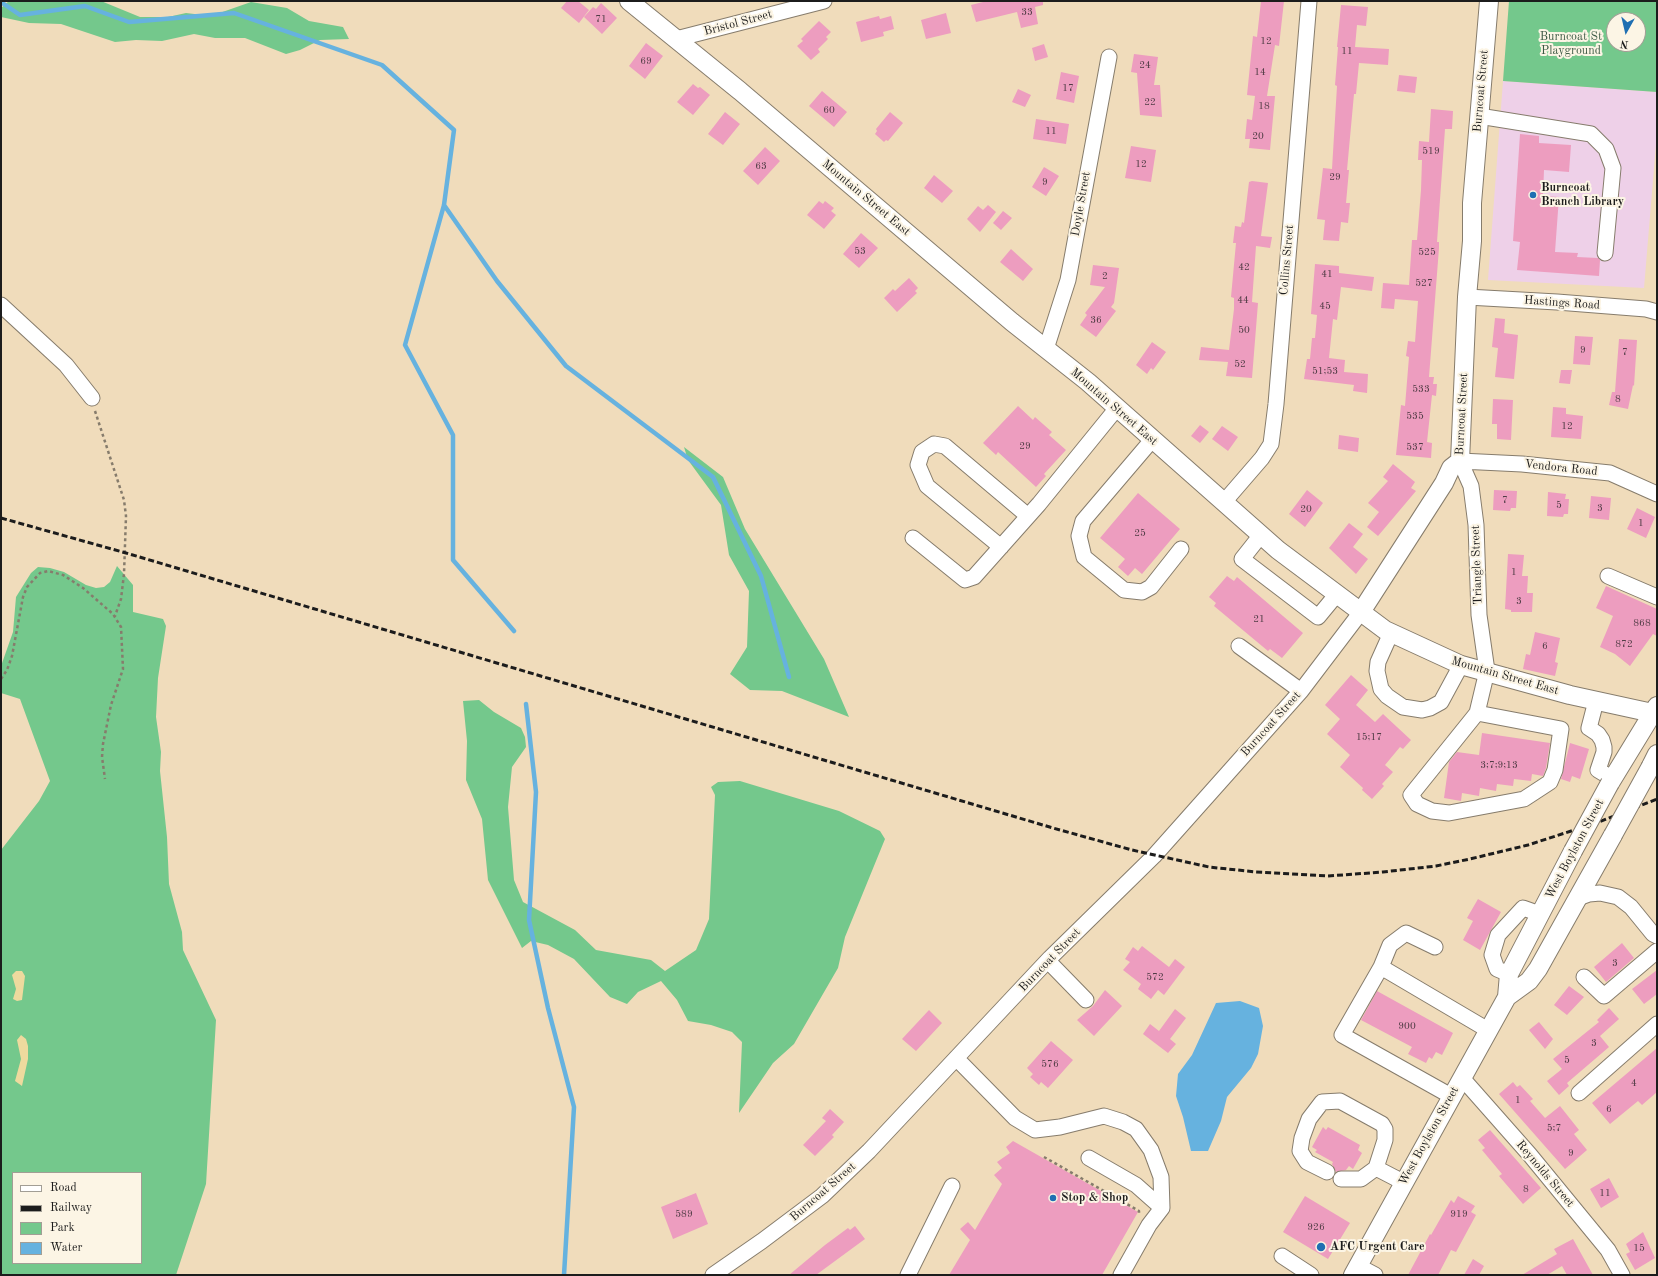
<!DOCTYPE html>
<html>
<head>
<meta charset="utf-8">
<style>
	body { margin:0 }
	#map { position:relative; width:1658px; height:1276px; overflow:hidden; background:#f0dcbb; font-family:"Old Standard TT",serif }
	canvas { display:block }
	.frame { position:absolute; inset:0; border:2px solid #1c1c1c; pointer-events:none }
	.legend { position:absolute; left:12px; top:1172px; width:130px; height:92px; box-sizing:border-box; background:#fcf5e5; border:1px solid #a29e95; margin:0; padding:5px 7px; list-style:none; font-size:12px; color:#1c1c1c }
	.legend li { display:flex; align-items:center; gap:8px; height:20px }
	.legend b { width:20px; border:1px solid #a29e95 }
	.north { position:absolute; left:1606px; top:12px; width:40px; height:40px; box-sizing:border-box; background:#fcf5e5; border:1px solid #a29e95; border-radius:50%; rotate:188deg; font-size:11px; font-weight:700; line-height:16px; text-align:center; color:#1c1c1c }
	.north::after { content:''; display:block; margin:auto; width:14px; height:18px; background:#1f6fb2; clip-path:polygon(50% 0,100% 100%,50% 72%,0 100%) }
</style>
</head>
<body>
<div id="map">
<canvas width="1658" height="1276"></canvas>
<div class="frame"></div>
<ul class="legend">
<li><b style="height:5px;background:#fff"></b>Road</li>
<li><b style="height:5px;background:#1c1c1c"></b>Railway</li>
<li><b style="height:11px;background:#74c88c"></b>Park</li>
<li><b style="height:11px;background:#66b2df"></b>Water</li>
</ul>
<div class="north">N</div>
</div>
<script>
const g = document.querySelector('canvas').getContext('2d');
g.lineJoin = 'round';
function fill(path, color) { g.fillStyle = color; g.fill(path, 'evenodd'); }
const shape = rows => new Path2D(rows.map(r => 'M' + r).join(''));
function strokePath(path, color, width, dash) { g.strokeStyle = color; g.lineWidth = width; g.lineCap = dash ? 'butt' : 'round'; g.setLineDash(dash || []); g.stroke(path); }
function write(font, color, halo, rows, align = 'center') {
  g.font = font + ' "Old Standard TT",serif'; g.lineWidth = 4; g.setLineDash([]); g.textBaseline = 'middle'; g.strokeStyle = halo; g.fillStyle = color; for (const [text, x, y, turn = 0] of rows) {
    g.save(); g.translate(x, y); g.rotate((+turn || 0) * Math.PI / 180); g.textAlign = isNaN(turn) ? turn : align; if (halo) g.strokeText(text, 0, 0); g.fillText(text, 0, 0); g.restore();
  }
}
fill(shape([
	[1503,81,1657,92,1657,132,1644,288,1488,280]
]), '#eed0e8');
fill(shape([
	[9,1,101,1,140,17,168,17,186,13,211,16,251,2,287,8,309,21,343,27,349,39,320,40,300,50,286,54,245,38,215,38,194,34,162,41,136,40,115,42,61,24,29,23,1,17,1,8],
	[1509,1,1657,1,1657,92,1503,81],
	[1614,20,1638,20,1638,44,1614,44],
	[684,447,723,477,745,529,824,659,849,717,782,691,750,690,730,674,747,647,749,591,729,555,721,505,688,460],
	[117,566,133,585,133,612,163,619,166,626,158,678,156,717,161,752,160,771,167,837,169,884,182,932,183,950,216,1020,206,1184,176,1275,1,1275,1,850,39,801,50,781,20,699,1,693,1,666,13,632,16,597,31,573,38,567,50,568,64,572,86,585,96,588,104,587,110,582],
	[13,1173,141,1173,141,1263,13,1263],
	[479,700,494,712,521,728,525,737,526,747,512,767,508,807,514,880,523,902,575,930,596,950,651,960,665,971,696,950,709,919,715,795,711,787,718,782,740,781,839,811,880,831,885,839,845,937,838,968,794,1044,773,1063,739,1113,742,1042,732,1032,711,1025,688,1021,677,1000,661,981,638,992,627,1004,610,997,574,959,548,945,531,941,522,948,488,880,482,819,466,780,467,741,463,701]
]), '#74c88c');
fill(shape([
	[16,971,22,971,25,976,22,1000,17,1001,13,999,16,989,12,975],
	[21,1035,26,1039,28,1046,28,1059,22,1086,15,1081,21,1059,17,1040]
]), '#eeda9e');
fill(shape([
	[1240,1001,1259,1008,1263,1026,1258,1054,1251,1068,1227,1097,1221,1121,1208,1151,1191,1151,1183,1117,1176,1096,1178,1074,1192,1055,1216,1003]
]), '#66b2df');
strokePath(shape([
	[1,2,20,15,85,6,129,22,234,13,382,65,454,130,444,205,405,345,453,435,453,560,514,631],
	[444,205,497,281,566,366,713,477,761,576,789,677],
	[526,704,536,792,529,920,548,1008,574,1107,564,1275]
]), '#66b2df', 4.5);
fill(shape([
	[567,1,578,1,589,10,579,23,561,8],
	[987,1,1043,1,1043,5,1035,7,1038,24,1021,28,1017,12,976,22,971,5],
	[1261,1,1284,1,1279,46,1275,45,1267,96,1275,96,1270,150,1249,148,1250,139,1245,139,1247,119,1252,120,1255,96,1247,95,1253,36,1257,37],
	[601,3,617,18,602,34,584,17,593,7,596,9],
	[1341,5,1368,7,1366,26,1357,25,1355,47,1389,49,1388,65,1359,63,1356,94,1354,94,1347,170,1349,170,1346,203,1350,203,1348,223,1341,222,1339,241,1323,240,1325,220,1317,219,1323,168,1332,169,1337,86,1335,85,1338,47,1337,47],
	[946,13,951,33,926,39,921,20],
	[879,16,880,19,891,16,894,29,883,32,884,36,861,42,856,22],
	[819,21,831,32,826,37,828,39,818,49,820,52,811,60,797,46,803,41,801,39],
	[646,43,663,56,645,79,629,66],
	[1044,44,1048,57,1035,61,1032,48],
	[1134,54,1158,57,1154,85,1160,85,1162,117,1140,115,1137,73,1131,72],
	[1061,72,1079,76,1074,103,1056,99],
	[1399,75,1417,77,1415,93,1397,91],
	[693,84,698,88,700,87,710,95,693,115,677,102],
	[1018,89,1031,95,1025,107,1012,102],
	[822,91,847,112,834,127,809,106],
	[1431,109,1453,111,1452,129,1445,129,1437,242,1439,242,1439,248,1429,377,1434,377,1433,384,1437,384,1436,396,1432,395,1427,442,1432,443,1431,458,1396,455,1401,405,1405,406,1409,357,1406,356,1408,341,1415,342,1418,301,1395,299,1394,309,1381,308,1383,283,1409,285,1412,240,1417,240,1421,190,1422,160,1418,160,1419,141,1429,142],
	[725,112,740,124,723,145,708,134],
	[890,112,903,123,888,141,886,140,884,142,875,134,877,131,876,129],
	[1036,119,1069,124,1066,144,1033,139],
	[1520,134,1539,136,1539,143,1571,145,1569,172,1544,170,1543,196,1559,197,1555,252,1578,253,1577,257,1598,258,1600,260,1599,276,1517,270,1520,242,1513,241],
	[1131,146,1156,150,1151,182,1125,178],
	[765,147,780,161,758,185,743,171],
	[1044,167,1059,176,1046,196,1032,187],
	[934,175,953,191,942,203,924,188],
	[1252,181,1268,183,1261,236,1272,237,1270,248,1256,246,1252,302,1258,303,1252,378,1226,376,1228,362,1199,360,1201,347,1229,350,1234,309,1234,298,1231,297,1236,243,1233,243,1235,226,1241,227,1242,222,1244,223,1249,182],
	[819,201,823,204,825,201,834,208,831,211,836,215,824,229,807,215],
	[988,205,996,212,980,232,967,219,978,206,983,210],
	[1003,211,1012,218,1001,230,993,223],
	[861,233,878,248,859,268,843,254],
	[1011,249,1033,269,1023,281,1000,262],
	[1315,264,1339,266,1339,273,1374,277,1372,291,1341,287,1337,320,1333,319,1329,358,1345,360,1344,372,1368,374,1367,393,1353,391,1354,385,1304,379,1307,359,1310,359,1312,338,1315,338,1317,315,1311,314],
	[1093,265,1119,268,1114,303,1111,307,1116,311,1096,337,1080,325,1087,315,1085,313,1105,287,1090,285],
	[909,278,918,288,915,291,917,293,897,312,884,298,893,289,895,291],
	[1495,318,1505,319,1504,333,1518,335,1514,379,1495,377,1498,348,1492,347],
	[1575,336,1593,337,1590,365,1573,364],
	[1619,339,1637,340,1634,386,1633,385,1628,409,1609,405,1612,392,1615,392],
	[1152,342,1166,352,1153,370,1151,368,1147,374,1136,365],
	[1561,370,1572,370,1570,384,1559,383],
	[1493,399,1513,400,1511,440,1497,439,1497,424,1492,424],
	[1018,406,1033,420,1035,417,1052,432,1049,435,1066,450,1044,474,1046,476,1036,487,998,452,996,455,983,443],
	[1553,407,1566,408,1566,414,1583,416,1581,439,1551,437],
	[1200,425,1209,432,1200,443,1191,436],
	[1222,426,1238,437,1228,451,1212,439],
	[1339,435,1359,438,1358,452,1338,449],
	[1393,464,1415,482,1411,488,1416,491,1378,536,1367,527,1379,512,1368,503,1388,481,1383,477],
	[1307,490,1323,503,1305,527,1289,514],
	[1494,490,1517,491,1516,508,1511,508,1510,511,1493,510],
	[1548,492,1566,494,1565,499,1569,499,1568,514,1564,514,1563,517,1547,516],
	[1138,493,1180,529,1142,574,1135,568,1128,576,1118,567,1125,559,1100,538],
	[1591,496,1611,498,1609,520,1589,518],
	[1637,508,1655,517,1646,538,1627,529],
	[1349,523,1363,534,1353,547,1368,559,1356,574,1329,548],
	[1508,554,1524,555,1522,576,1528,576,1527,593,1533,593,1532,612,1511,612,1511,610,1505,609],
	[1227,576,1234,581,1237,577,1303,633,1282,658,1270,649,1268,651,1214,606,1216,603,1209,597],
	[1606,586,1657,609,1657,636,1653,634,1630,666,1615,654,1600,647,1613,616,1596,608],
	[1535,632,1560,638,1555,662,1558,663,1555,676,1523,669,1526,654,1530,655],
	[1351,675,1368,690,1356,705,1375,722,1383,714,1411,740,1403,749,1400,747,1385,765,1393,772,1382,784,1384,786,1372,799,1362,790,1363,788,1340,767,1350,755,1327,734,1340,719,1325,705],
	[1482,733,1550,743,1546,768,1543,776,1532,774,1531,781,1514,779,1513,786,1497,784,1496,791,1480,788,1479,796,1462,793,1461,801,1444,798,1449,762,1457,752,1479,755],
	[1570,743,1589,749,1580,779,1572,776,1570,782,1561,779],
	[1478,899,1501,912,1480,950,1463,940,1473,921,1467,918],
	[1622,943,1634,958,1606,982,1594,967],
	[1142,946,1169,967,1175,959,1185,967,1164,995,1158,990,1151,999,1138,989,1141,984,1123,970,1130,962,1125,959,1133,947,1138,951],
	[1657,970,1657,994,1644,1004,1632,989],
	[1569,986,1584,997,1567,1015,1554,1005],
	[1105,990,1122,1006,1094,1036,1077,1020,1093,1006],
	[1377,991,1453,1033,1442,1055,1436,1052,1432,1059,1429,1057,1426,1063,1408,1054,1412,1047,1361,1020],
	[1609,1008,1619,1019,1600,1036,1609,1047,1567,1083,1569,1086,1559,1095,1547,1081,1562,1069,1553,1059,1599,1022,1597,1020],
	[1175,1009,1186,1018,1170,1039,1176,1044,1168,1053,1143,1034,1150,1024,1159,1031],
	[929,1010,942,1023,916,1051,902,1039],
	[1539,1022,1553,1039,1545,1049,1529,1030],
	[1051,1041,1073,1060,1048,1088,1041,1082,1039,1085,1030,1077,1033,1074,1027,1068],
	[1657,1048,1657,1092,1642,1105,1638,1101,1610,1124,1592,1103],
	[1513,1082,1517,1087,1520,1085,1533,1099,1530,1101,1545,1118,1560,1106,1579,1130,1574,1134,1587,1150,1565,1169,1499,1094],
	[830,1109,844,1122,832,1135,834,1137,815,1156,803,1145,826,1121,822,1118],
	[1323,1127,1326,1130,1328,1127,1360,1145,1358,1150,1362,1153,1353,1169,1349,1166,1346,1170,1336,1172,1332,1164,1333,1162,1315,1152,1317,1150,1312,1147],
	[1490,1130,1541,1188,1523,1204,1499,1176,1502,1174,1482,1150,1485,1148,1478,1140],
	[1013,1141,1138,1212,1102,1275,949,1275,970,1240,960,1229,968,1222,975,1230,1002,1184,994,1175,1002,1168,997,1162,1010,1153,1006,1147],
	[1609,1178,1619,1197,1601,1208,1590,1189],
	[696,1193,708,1224,673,1239,661,1207],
	[1305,1196,1350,1223,1328,1259,1283,1232],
	[1458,1196,1475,1206,1471,1212,1476,1215,1456,1252,1451,1250,1438,1275,1408,1275,1430,1234,1431,1235,1451,1200,1454,1203],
	[855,1226,865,1239,816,1275,789,1275,825,1245,848,1228,850,1230],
	[1643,1232,1655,1258,1635,1270,1626,1254,1630,1252,1626,1244],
	[1573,1239,1593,1275,1567,1275,1562,1266,1547,1275,1522,1275,1557,1254,1554,1249],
	[1473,1259,1484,1266,1479,1275,1464,1275]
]), '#ed9dbf');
const minor = shape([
	[676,39,824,1],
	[1479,116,1591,134,1606,149,1613,168,1605,253],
	[1467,297,1557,302,1646,309,1657,312],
	[1,305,66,365,92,398],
	[1046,349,1068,280,1109,57],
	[1152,440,1083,521,1079,536,1084,557,1124,590,1142,592,1151,587,1181,549],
	[1224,502,1262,458,1271,444,1276,404,1309,1],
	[1261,535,1242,559,1318,617,1337,594],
	[913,538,965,580,974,577,1039,504,1117,408],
	[1001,547,927,486,918,465,922,452,934,444,945,446,1028,516],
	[1608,576,1657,597],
	[1391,633,1378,662,1377,671,1381,689,1387,696,1403,707,1422,710,1430,708,1441,702,1461,665],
	[1239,646,1301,691],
	[1596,701,1589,728,1598,734,1602,740,1604,747,1604,752,1598,770,1613,779],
	[1477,713,1561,729,1555,770,1550,782,1524,799,1449,813,1432,811,1417,804,1411,795,1477,713,1487,671,1479,615,1476,525,1471,486,1460,461,1522,464,1610,473,1657,494],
	[1578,898,1589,894,1600,893,1618,897,1631,907,1653,934,1657,936],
	[1048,961,1086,1000],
	[1381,967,1390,945,1406,933,1435,947],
	[1509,974,1497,969,1492,955,1498,935,1523,908,1540,914],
	[1584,977,1604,996,1657,951],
	[956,1058,1015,1118,1035,1130,1060,1127,1104,1116,1123,1122,1136,1129,1151,1150,1161,1177,1162,1208,1149,1225,1121,1275],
	[1462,1078,1530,1155,1608,1250,1622,1275],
	[1579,1093,1657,1024],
	[1451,1096,1342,1035,1381,967,1488,1030],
	[1089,1158,1136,1185,1162,1208],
	[1376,1168,1403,1182],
	[1327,1172,1307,1162,1300,1151,1302,1138,1309,1119,1322,1102,1340,1101,1382,1124,1385,1129,1385,1140,1376,1168,1361,1179,1341,1179],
	[1282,1256,1311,1275],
	[1358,1266,1375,1275],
	[713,1275,762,1241,822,1196,869,1151,1050,958,1154,856,1301,691,1361,612],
	[908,1275,952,1186]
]);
const major = shape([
	[629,1,740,91,1012,322,1088,382,1278,550,1385,630,1461,665,1570,695,1657,714],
	[1361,612,1444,483,1451,468,1460,461,1467,297,1472,241,1472,203,1489,1],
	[1651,766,1657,754],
	[1610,783,1657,706],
	[1507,997,1529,981,1538,969,1613,835],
	[1353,1275,1507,997,1509,974,1573,851]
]);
strokePath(minor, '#867c6c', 17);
strokePath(major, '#867c6c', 20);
strokePath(shape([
	[95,411,124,500,126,516,124,574,121,599,115,616],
	[1,679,7,670,12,656,23,597,27,587,40,573,48,571,63,575,83,588,113,614,121,627,123,669,111,705,103,744,102,757,105,779],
	[1044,1157,1139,1211,1139,1213]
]), '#867c6c', 2.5, [3, 3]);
strokePath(minor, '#fff', 15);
strokePath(major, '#fff', 18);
strokePath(shape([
	[1,518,126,553,1053,828,1132,850,1209,867,1256,872,1328,876,1383,872,1436,866,1470,859,1528,845,1599,822,1657,799]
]), '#1c1c1c', 3, [6, 3]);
const majorBridge = shape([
	[1613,835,1651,766],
	[1573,851,1610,783]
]);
strokePath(majorBridge, '#867c6c', 20, []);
strokePath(majorBridge, '#fff', 18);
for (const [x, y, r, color] of [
	[1533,195,4,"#1f6fb2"],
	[1053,1198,4,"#1f6fb2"],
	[1321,1247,5,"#1f6fb2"]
]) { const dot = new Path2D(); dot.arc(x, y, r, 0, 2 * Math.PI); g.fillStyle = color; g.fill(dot); strokePath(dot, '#fcf5e5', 1.5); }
write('10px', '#503c45', null, [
	["33",1027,12],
	["71",601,19],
	["12",1266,41],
	["11",1347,51],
	["69",646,61],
	["24",1145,65],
	["14",1260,72],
	["17",1068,88],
	["22",1150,102],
	["18",1264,106],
	["60",829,110],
	["11",1051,131],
	["20",1258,136],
	["519",1431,151],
	["12",1141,164],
	["63",761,166],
	["29",1335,177],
	["9",1045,182],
	["53",860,251],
	["525",1427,252],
	["42",1244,267],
	["41",1327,274],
	["2",1105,276],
	["527",1424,283],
	["44",1243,300],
	["45",1325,306],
	["36",1096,320],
	["50",1244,330],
	["9",1583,350],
	["7",1625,352],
	["52",1240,364],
	["51;53",1325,371],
	["533",1421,389],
	["8",1618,399],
	["535",1415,416],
	["12",1567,426],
	["29",1025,446],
	["537",1415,447],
	["7",1505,500],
	["5",1559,505],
	["3",1600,508],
	["20",1306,509],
	["1",1641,523],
	["25",1140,533],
	["1",1514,572],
	["3",1519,601],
	["21",1259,619],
	["868",1642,623],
	["872",1624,644],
	["6",1545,646],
	["15;17",1369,737],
	["3;7;9;13",1499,765],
	["3",1615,963],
	["572",1155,977],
	["900",1407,1026],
	["3",1594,1043],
	["5",1567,1060],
	["576",1050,1064],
	["4",1634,1083],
	["1",1518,1100],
	["6",1609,1109],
	["5;7",1554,1128],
	["9",1571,1153],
	["8",1526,1189],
	["11",1605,1193],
	["589",684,1214],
	["919",1459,1214],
	["926",1316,1227],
	["15",1639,1248]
]);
write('12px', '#1c1c1c', '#fcf5e5', [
	["Bristol Street",738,23,-15],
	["Burncoat Street",1481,91,-85],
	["Mountain Street East",866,198,40],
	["Doyle Street",1081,204,-80],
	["Collins Street",1287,260,-85],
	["Hastings Road",1562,303,4],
	["Mountain Street East",1114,407,41],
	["Burncoat Street",1462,414,-87],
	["Vendora Road",1561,468,6],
	["Triangle Street",1477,565,-92],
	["Mountain Street East",1505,676,16],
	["Burncoat Street",1271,724,-48],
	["West Boylston Street",1575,849,-62],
	["Burncoat Street",1050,960,-46],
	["West Boylston Street",1429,1136,-61],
	["Reynolds Street",1545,1174,50],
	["Burncoat Street",823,1192,-41]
]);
write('12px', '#3b5843', '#fcf5e5', [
	["Burncoat St",1571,37],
	["Playground",1571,51]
]);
write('bold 12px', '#1c1c1c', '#fcf5e5', [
	["Burncoat",1541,188],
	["Branch Library",1541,202],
	["Stop & Shop",1061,1198],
	["AFC Urgent Care",1330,1247]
], 'left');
</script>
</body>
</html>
